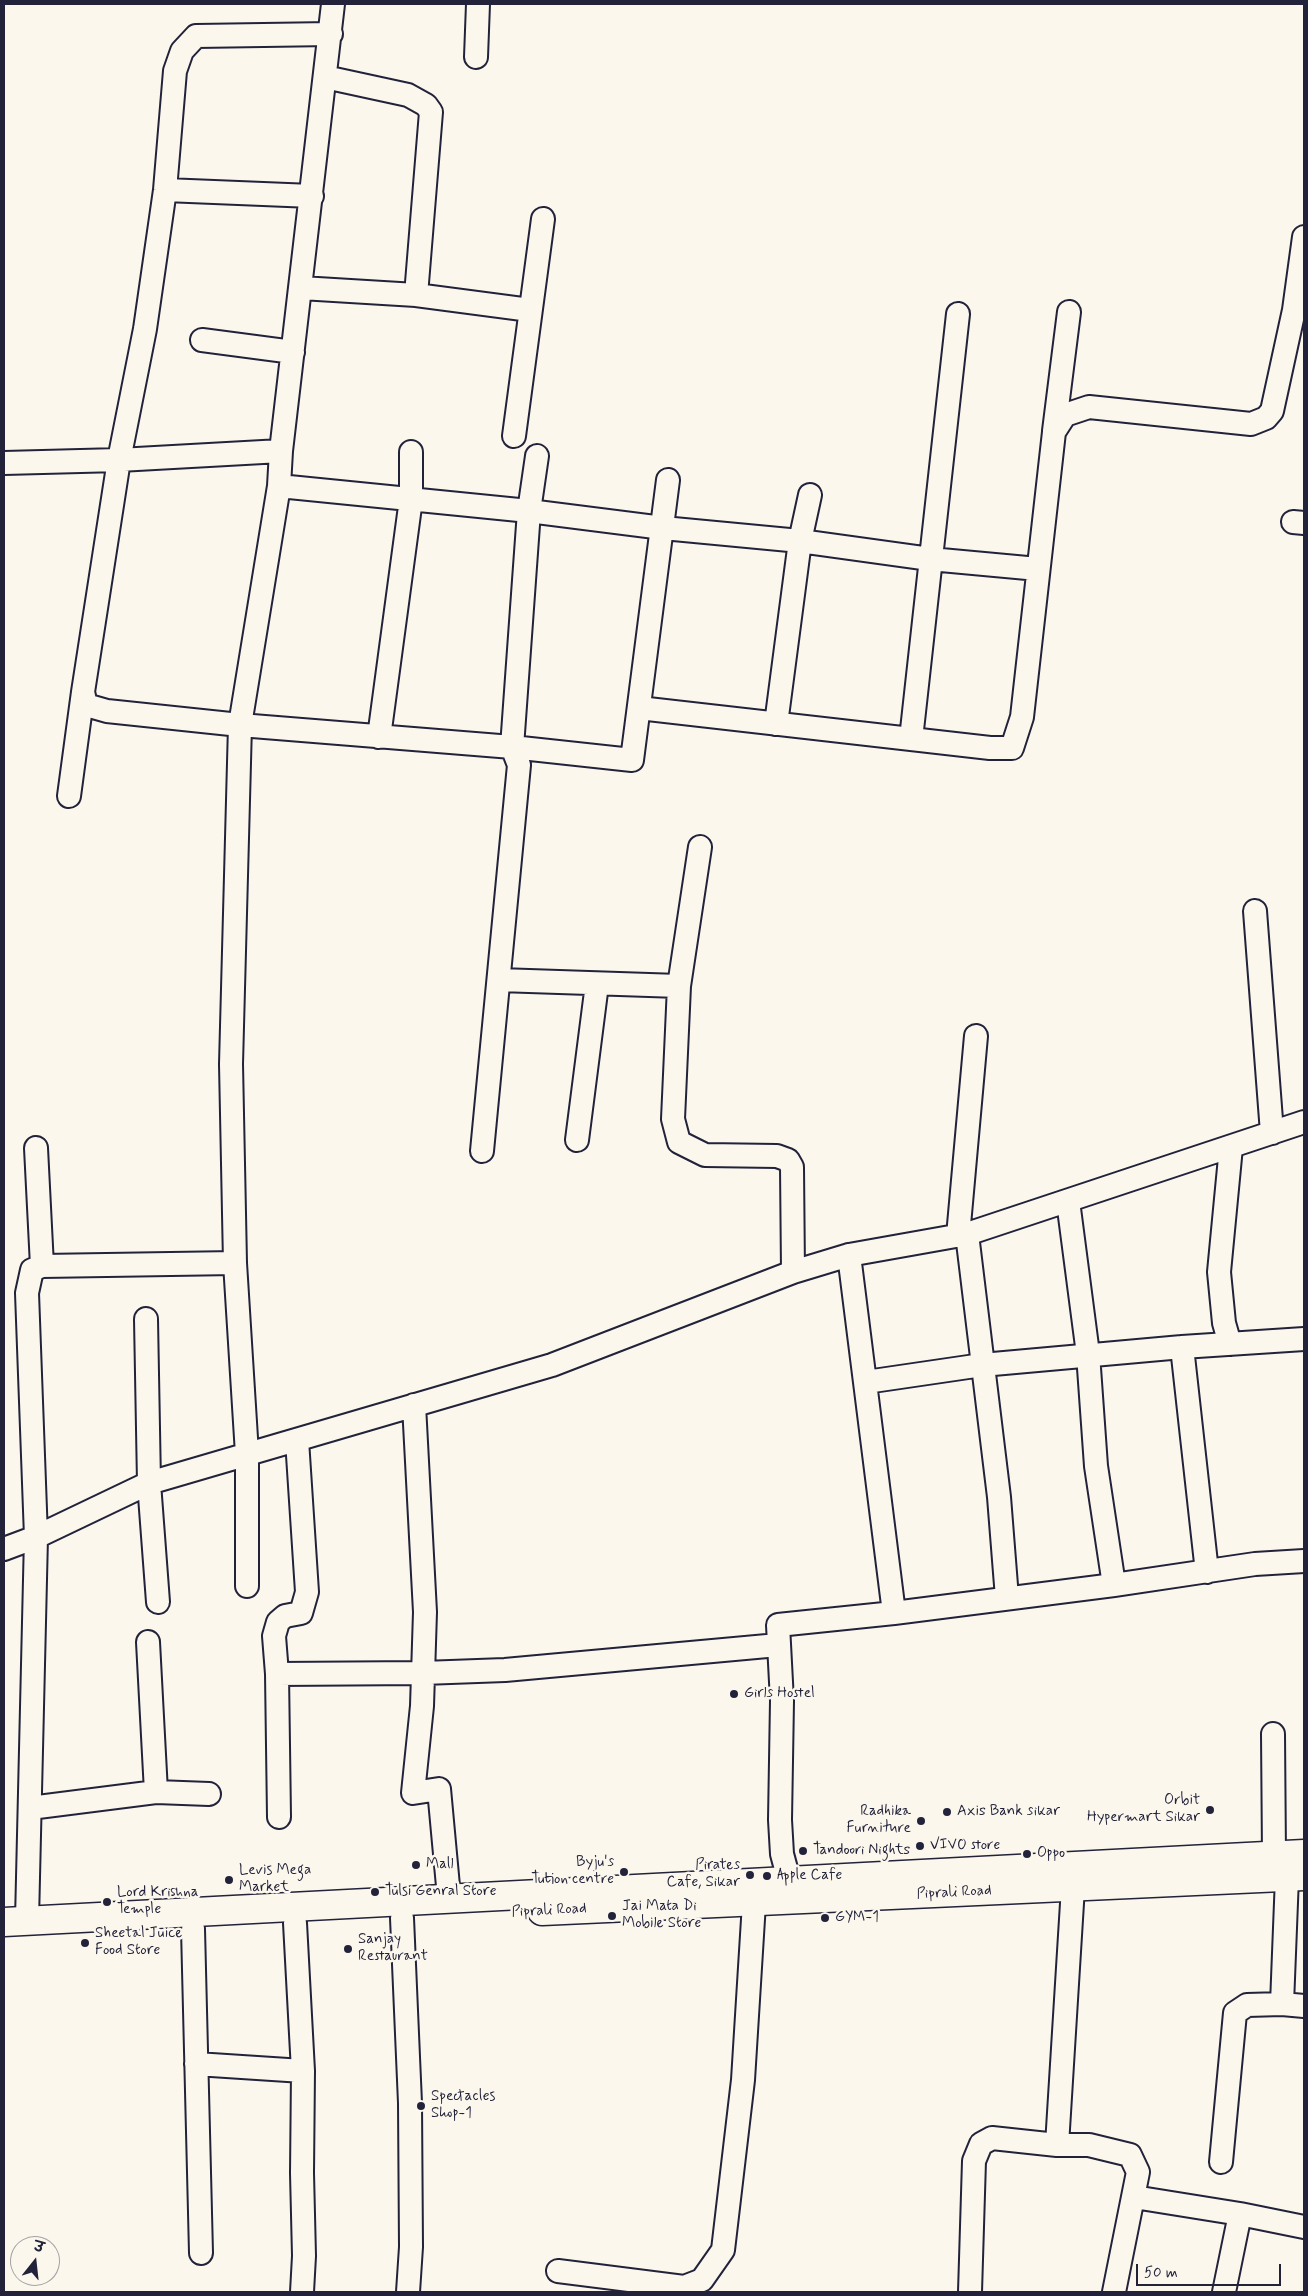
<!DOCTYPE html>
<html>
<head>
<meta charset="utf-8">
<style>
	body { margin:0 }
	#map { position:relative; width:1308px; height:2296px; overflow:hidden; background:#fbf7ec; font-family:Mynerve,"Playpen Sans Deva",sans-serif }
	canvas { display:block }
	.frame { position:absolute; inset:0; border:5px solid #22223b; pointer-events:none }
	.north { position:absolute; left:10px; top:2236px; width:50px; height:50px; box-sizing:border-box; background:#fbf7ec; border:1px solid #a4a2a5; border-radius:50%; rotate:16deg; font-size:14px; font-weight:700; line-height:20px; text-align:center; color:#22223b }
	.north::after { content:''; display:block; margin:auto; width:18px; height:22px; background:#22223b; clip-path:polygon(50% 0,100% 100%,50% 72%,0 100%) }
	.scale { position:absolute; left:1136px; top:2264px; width:145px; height:22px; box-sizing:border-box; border:2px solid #22223b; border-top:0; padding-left:6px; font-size:15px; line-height:18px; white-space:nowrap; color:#22223b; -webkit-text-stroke:4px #fbf7ec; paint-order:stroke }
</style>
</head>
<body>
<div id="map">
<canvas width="1308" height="2296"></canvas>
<div class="frame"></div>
<div class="north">उ</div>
<div class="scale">50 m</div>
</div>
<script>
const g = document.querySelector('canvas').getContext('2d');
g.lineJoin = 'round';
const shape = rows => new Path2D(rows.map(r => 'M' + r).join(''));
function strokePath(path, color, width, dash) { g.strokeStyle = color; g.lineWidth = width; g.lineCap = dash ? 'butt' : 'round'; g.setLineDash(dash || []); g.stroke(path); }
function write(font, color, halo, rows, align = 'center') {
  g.font = font + ' Mynerve,sans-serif'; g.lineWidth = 5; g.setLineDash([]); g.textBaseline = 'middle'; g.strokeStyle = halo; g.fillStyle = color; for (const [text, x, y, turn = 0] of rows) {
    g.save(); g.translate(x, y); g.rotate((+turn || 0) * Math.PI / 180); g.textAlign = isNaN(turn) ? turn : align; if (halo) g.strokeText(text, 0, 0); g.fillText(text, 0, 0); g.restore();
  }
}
const minor = shape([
	[331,34,196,36,182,51,175,71,165,190,145,329,119,460,83,692,86,705,107,711,240,725,512,747,529,511,537,456],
	[476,57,478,4],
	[325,77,408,95,426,105,431,112,416,295],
	[165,190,312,196],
	[301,288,416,295,530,310],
	[202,340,293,352],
	[1054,431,1069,312],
	[514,436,543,219],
	[4,463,119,460,281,451],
	[279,486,529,511,663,528,800,541,930,559,1038,569],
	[1293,522,1304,523],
	[639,708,990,748,1012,748,1022,717,1054,432,1065,415,1089,407,1251,424,1266,418,1272,411,1294,310,1304,237],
	[776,724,800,541,810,495],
	[379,737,411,499,411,452],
	[911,739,958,314],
	[512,747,632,760,668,480],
	[69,796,83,692],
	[700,847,679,986,673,1119,679,1142,705,1155,777,1156,788,1160,792,1167,793,1272],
	[1255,911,1272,1133],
	[499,980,679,986],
	[577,1140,597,984],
	[36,1148,42,1266],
	[482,1151,519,765,512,747],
	[1068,1201,1088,1354,1096,1466,1114,1585],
	[967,1234,999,1497,1007,1598],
	[958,1236,976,1036],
	[849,1255,894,1613],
	[146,1319,149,1483,158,1602],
	[1230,1344,1224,1323,1219,1272,1231,1147],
	[866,1382,982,1365,1182,1347],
	[414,1405,425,1612,422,1706,413,1793,439,1789,449,1897],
	[4,1549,36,1537,149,1483,552,1365,793,1272,849,1255,967,1234,1304,1122],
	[1207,1572,1182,1347,1304,1339],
	[247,1586,247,1454,235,1263,231,1064,240,725,279,486,281,451,333,4],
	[277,1674,423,1673,505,1670,778,1645],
	[1273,1734,1274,1855],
	[156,1792,209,1794],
	[30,1808,156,1792,148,1642],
	[279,1817,277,1674,274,1636,278,1622,285,1616,301,1613,307,1592,297,1440],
	[789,1880,782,1854,780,1820,782,1701,778,1625,894,1613,1114,1585,1255,1564,1304,1561],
	[402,1918,410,2103,411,2247,408,2292],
	[27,1920,36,1537,27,1293,32,1270,42,1266,235,1263],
	[295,1923,303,2071,302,2173,304,2256,302,2292],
	[193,1929,201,2253],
	[1282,2004,1287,1877],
	[196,2064,303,2071],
	[1057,2145,1089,2145,1130,2155,1138,2172,1114,2292],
	[1221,2162,1235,2013,1247,2005,1282,2004,1304,2006],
	[1134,2197,1240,2214,1304,2227],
	[558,2271,684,2287,702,2280,723,2250,743,2080,754,1903],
	[970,2292,974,2161,981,2144,992,2138,1057,2145,1073,1887],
	[1224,2292,1240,2214]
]);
const major = shape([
	[542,1911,1304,1876],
	[4,1922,1304,1854]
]);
strokePath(minor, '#22223b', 26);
strokePath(major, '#22223b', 31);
strokePath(minor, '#fbf7ec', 22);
strokePath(major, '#fbf7ec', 28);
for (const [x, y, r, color] of [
	[734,1694,5,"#22223b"],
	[1210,1810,5,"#22223b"],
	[947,1812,5,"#22223b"],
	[921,1821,5,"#22223b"],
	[920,1846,5,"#22223b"],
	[803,1851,5,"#22223b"],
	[1027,1854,5,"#22223b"],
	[416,1865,5,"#22223b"],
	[624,1872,5,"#22223b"],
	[750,1875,5,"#22223b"],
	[767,1876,5,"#22223b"],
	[229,1880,5,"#22223b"],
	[375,1892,5,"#22223b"],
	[107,1902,5,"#22223b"],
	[612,1916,5,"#22223b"],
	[825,1918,5,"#22223b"],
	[85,1943,5,"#22223b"],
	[348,1949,5,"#22223b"],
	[421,2106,5,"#22223b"]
]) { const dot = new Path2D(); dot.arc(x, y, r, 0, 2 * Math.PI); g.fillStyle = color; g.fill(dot); strokePath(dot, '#fbf7ec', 2); }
write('15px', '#22223b', '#fbf7ec', [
	["Girls Hostel",744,1694],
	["Orbit",1200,1801,"right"],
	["Hypermart Sikar",1200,1818,"right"],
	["Radhika",911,1812,"right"],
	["Furniture",911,1829,"right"],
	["Axis Bank sikar",957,1812],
	["VIVO store",930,1846],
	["Tandoori Nights",813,1851],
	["Oppo",1037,1854],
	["Byju's",614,1863,"right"],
	["Tution centre",614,1880,"right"],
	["Mall",426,1865],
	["Pirates",740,1866,"right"],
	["Cafe, Sikar",740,1883,"right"],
	["Levis Mega",239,1871],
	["Market",239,1888],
	["Apple Cafe",777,1876],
	["Tulsi Genral Store",385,1892],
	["Lord Krishna",117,1893],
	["Temple",117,1910],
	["Jai Mata Di",622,1907],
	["Mobile Store",622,1924],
	["GYM-1",835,1918],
	["Sheetal Juice",95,1934],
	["Food Store",95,1951],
	["Sanjay",358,1940],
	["Restaurant",358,1957],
	["Spectacles",431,2097],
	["Shop-1",431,2114]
], 'left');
write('15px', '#22223b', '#fbf7ec', [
	["Piprali Road",954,1893,-3],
	["Piprali Road",549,1911,-3]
]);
</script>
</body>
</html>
